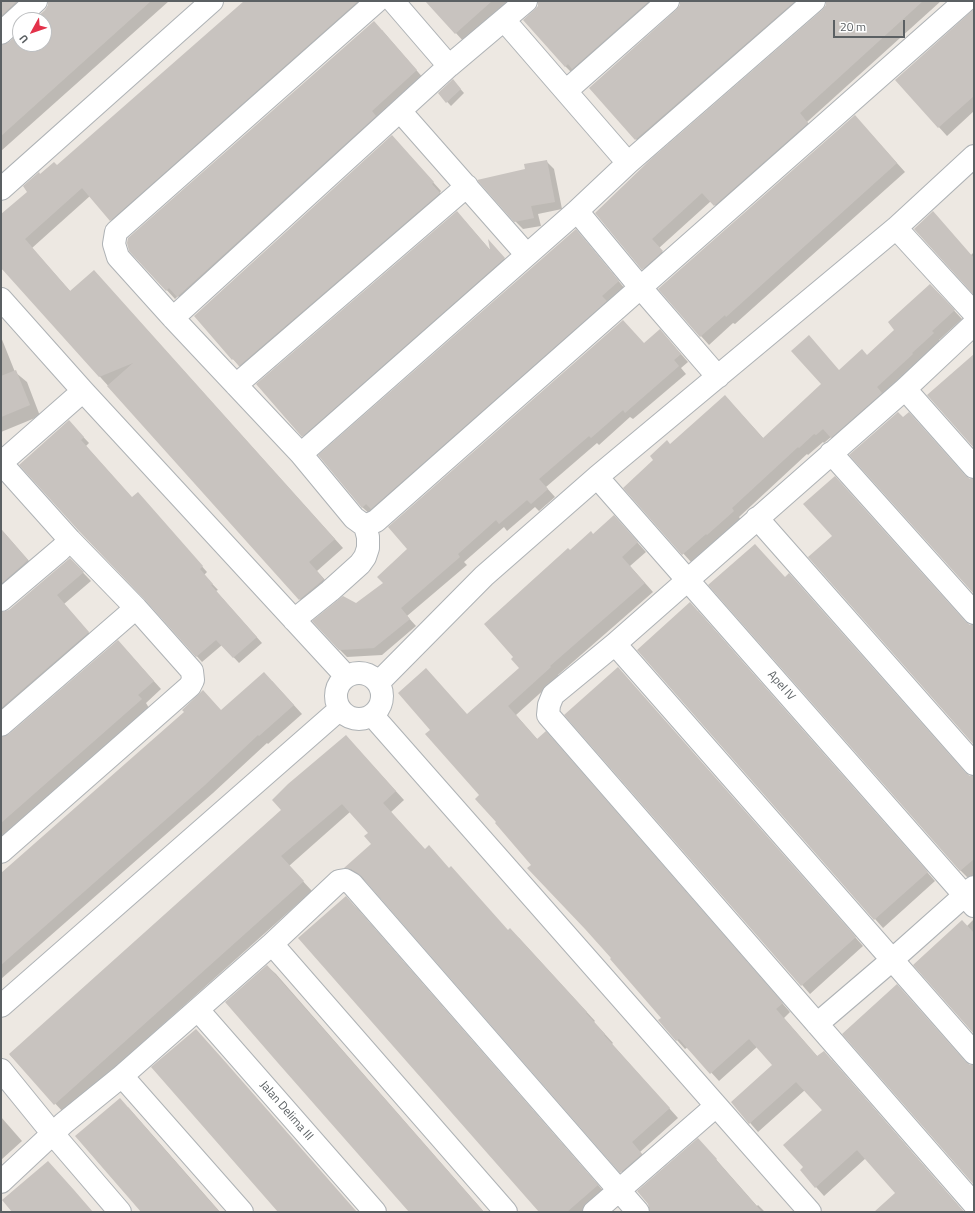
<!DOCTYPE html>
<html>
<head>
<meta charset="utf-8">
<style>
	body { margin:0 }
	#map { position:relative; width:975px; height:1213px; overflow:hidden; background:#ede8e2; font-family:"Titillium Web",sans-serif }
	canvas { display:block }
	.frame { position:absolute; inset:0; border:2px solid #5b6063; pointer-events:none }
	.north { position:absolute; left:12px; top:12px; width:40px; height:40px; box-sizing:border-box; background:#fff; border:1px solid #bdbfc1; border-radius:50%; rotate:230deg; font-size:11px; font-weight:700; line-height:16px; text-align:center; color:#5b6063 }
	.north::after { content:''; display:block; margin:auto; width:14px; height:18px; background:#e3324a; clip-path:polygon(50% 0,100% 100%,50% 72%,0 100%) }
	.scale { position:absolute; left:833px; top:20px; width:72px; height:18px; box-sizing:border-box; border:2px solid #5b6063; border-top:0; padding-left:5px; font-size:12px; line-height:14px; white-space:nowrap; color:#5b6063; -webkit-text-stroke:3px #fff; paint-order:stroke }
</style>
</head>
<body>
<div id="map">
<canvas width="975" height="1213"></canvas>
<div class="frame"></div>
<div class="north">U</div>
<div class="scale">20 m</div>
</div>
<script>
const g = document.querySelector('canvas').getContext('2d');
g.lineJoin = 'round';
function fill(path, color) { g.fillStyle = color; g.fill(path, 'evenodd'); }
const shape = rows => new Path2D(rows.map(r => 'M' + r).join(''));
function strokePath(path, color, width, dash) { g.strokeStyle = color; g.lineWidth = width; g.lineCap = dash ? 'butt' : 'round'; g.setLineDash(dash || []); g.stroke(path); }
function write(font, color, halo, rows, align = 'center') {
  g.font = font + ' "Titillium Web",sans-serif'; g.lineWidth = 3; g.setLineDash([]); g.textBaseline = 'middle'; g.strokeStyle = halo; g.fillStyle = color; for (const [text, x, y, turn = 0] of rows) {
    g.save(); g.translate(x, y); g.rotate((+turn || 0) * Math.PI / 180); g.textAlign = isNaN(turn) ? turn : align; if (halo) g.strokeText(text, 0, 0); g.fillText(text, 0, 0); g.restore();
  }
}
fill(shape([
	[1,1,34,1,1,31],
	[49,1,169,1,1,151,1,46,4,46,20,34,20,44,44,44,44,20,35,20,45,11,49,5],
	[245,1,364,1,119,228,90,196,32,248,71,292,102,280,343,548,317,571,332,588,308,608,3,269,1,270,1,217,29,192,40,175,57,166],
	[427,1,524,1,464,42],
	[539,1,666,1,573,74,565,66,539,5],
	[681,1,812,1,644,148,590,88,677,11,681,6],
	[827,1,941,1,807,122,816,131,723,213,711,201,659,248,670,260,651,277,596,213,823,11,827,6],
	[974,13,974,111,947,136,896,80],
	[382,30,424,79,186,305,178,296,175,299,130,250],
	[457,85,464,93,451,106,439,93],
	[863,125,905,172,735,324,733,323,709,345,659,289],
	[392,136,441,191,440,193,448,202,241,368,195,316],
	[546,161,554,169,562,209,538,214,541,226,523,229,515,221,527,170],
	[465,221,492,252,496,249,512,267,311,444,303,436],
	[915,229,971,255,974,252,974,293],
	[584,239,626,290,371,515,362,507],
	[938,293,962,319,939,340,941,342,840,445,831,437,824,443,823,442,808,455,807,454,739,517,741,520,716,543,715,541,691,562,624,488,725,396,764,439,840,371,867,356],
	[1,337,15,372,27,382,40,416,1,432],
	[667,338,688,362,681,368,686,374,633,419,630,417,599,445,597,443,546,487,555,497,539,511,535,507,507,531,504,527,464,562,467,565,407,616,416,626,382,655,347,657,339,649,356,604,384,583,644,344],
	[74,427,89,443,86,446,132,498,143,499,207,572,204,575,218,590,216,591,262,643,239,663,222,645,202,662,146,599],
	[622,525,646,552,630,566,653,592,558,675,559,676,516,715,538,740,554,741,790,1012,784,1018,818,1057,832,1060,964,1212,875,1212,896,1193,866,1158,824,1196,816,1187,805,1167,823,1111,805,1090,758,1132,732,1102,773,1065,757,1047,719,1081,688,1047,685,1049,659,1020,662,1018,497,822,481,795,467,715,521,668,570,551,593,535],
	[1,529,36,569,1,598],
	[70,559,91,581,64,604,96,641,1,723,1,613,10,610],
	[710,585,974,790,974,874,969,879,961,871],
	[698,611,935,881,883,928,638,650],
	[126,650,161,689,146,703,149,708,1,838,1,738,4,738],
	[618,668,863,946,810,994,566,715],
	[272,681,302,714,268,744,267,743,213,793,1,979,1,875,221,711],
	[354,745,404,800,391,812,425,850,449,869,508,931,519,938,595,1021,594,1022,613,1043,612,1044,678,1118,640,1152,650,1163,630,1181,369,883,361,878,354,876,346,868,372,844,369,833,350,812,289,866,312,891,64,1113,10,1055],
	[354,905,606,1194,585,1212,540,1212],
	[974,919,974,1033,967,926],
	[267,966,276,974,484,1212,411,1212],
	[128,1107,220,1212,143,1212],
	[1,1117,22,1141,1,1160],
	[706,1148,757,1206,758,1205,765,1212,651,1212]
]), '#0003');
fill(shape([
	[1,1,17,1,1,16],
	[48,1,151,1,1,136,1,45,9,42,20,33,20,44,44,44,44,20,34,20,45,10,48,5],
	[244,1,356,1,357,2,110,221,82,188,25,239,70,291,94,270,335,539,309,562,324,579,299,600,107,386,133,363,99,377,1,268,1,214,27,192,23,186,39,172,40,174,54,162,57,165],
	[425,1,492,1,455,34],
	[538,1,649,1,572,69,568,64,565,67,523,20,534,10,538,6],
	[680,1,795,1,635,140,589,88,676,10,680,5],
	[826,1,923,1,800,113,808,123,714,206,702,193,652,239,663,251,642,270,595,213,651,159,822,10,826,5],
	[974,9,974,96,938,128,895,80],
	[374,21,417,70,372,111,376,116,177,297,169,288,166,291,129,251,127,243,128,238],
	[453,79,461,89,446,103,438,93],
	[855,115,897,163,726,317,725,315,700,337,658,289],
	[392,135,434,182,432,184,440,193,239,366,233,359,232,360,194,316],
	[547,160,555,202,531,206,534,218,514,222,477,180,525,169,524,164],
	[457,211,490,250,488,239,505,258,302,437,256,384],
	[933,211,974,258,973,294,914,229],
	[576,229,619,281,602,296,607,301,371,509,366,504,362,508,318,455],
	[930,284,955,310,932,331,934,333,912,353,913,354,877,387,882,393,831,438,823,429,816,435,814,434,799,448,798,447,732,508,734,511,707,535,706,534,682,555,623,488,653,460,650,456,667,440,670,444,725,395,763,438,821,384,791,351,809,335,839,370,862,349,867,355,894,330,888,322],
	[623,320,644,343,660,329,681,354,674,360,679,366,625,413,623,410,591,438,589,436,539,479,548,489,531,504,527,500,499,524,496,520,458,554,460,557,401,608,410,619,374,648,339,650,312,621,343,596,356,603,383,583,377,577,407,549,388,527],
	[974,354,974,448,927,395],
	[16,370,30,405,1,417,1,376],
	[898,412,903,417,909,412,965,475,970,479,974,479,974,594,849,455],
	[69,420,84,437,81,440,132,497,138,492,203,566,200,569,213,584,211,585,257,637,233,658,216,640,196,657,145,600,79,531,19,465],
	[835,476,965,621,970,625,974,625,974,745,808,557,832,536,803,504],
	[614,515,638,542,622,557,645,583,550,666,551,667,508,706,537,739,546,731,783,1003,776,1009,817,1056,824,1051,964,1212,874,1212,895,1193,857,1150,815,1188,800,1170,803,1167,783,1145,822,1110,796,1082,749,1124,731,1102,772,1065,749,1039,710,1074,679,1039,676,1041,658,1020,661,1018,610,959,611,958,585,929,527,868,531,865,495,823,496,822,475,799,479,795,425,734,430,730,398,693,426,668,467,714,519,668,511,659,513,657,484,624,568,548,570,550,591,531,593,534],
	[1,529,28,560,1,584],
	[755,544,785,577,789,573,965,772,970,776,974,776,974,859,960,871,708,585],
	[70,558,84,572,57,595,89,632,1,708,1,612,9,610],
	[690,602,928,872,874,920,637,650],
	[118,640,154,681,138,695,142,699,1,823,1,737,9,734],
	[618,667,856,937,801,986,564,715],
	[264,672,294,705,259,736,258,735,205,785,1,965,1,873,184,712,182,710,203,690,221,710],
	[346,735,396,791,383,803,425,849,429,845,449,868,451,866,508,930,510,928,587,1012,586,1013,605,1034,604,1035,670,1108,632,1142,642,1154,620,1173,361,876,351,869,344,868,371,844,364,836,368,833,342,804,281,856,304,881,54,1105,9,1054,281,810,272,800,288,784],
	[346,896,598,1185,567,1212,539,1212,298,938],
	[962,920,974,933,974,1034,913,965],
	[267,965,348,1057,484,1212,409,1212,278,1063,225,1002],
	[897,984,965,1061,970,1065,974,1065,974,1185,842,1034],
	[196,1029,221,1057,357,1212,278,1212,151,1067],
	[120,1098,200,1190,220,1212,141,1212,128,1197,75,1136],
	[698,1138,717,1159,716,1160,762,1212,650,1212,648,1204,637,1191],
	[48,1161,74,1190,93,1212,12,1212,2,1200]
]), '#c8c3bf');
const minor = shape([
	[377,1,116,232,114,244,118,257,173,318,301,454,354,518,365,526,376,521,965,1],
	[393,1,449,66],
	[504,20,628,163],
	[1,33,36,1],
	[566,91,668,1],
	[400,111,526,254],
	[1,189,212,1],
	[577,211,640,287,718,377],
	[896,228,974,313],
	[1,299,83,391,346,676],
	[173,318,449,66,526,1],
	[974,324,905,389,615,644,553,695,549,705,548,715,974,1204],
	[236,385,467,186],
	[905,389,974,467],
	[831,453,974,613],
	[301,454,577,211,628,163,814,1],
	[1,463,70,540,136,608,192,671,193,680,190,686,1,852],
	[1,463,83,391],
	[597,477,974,906],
	[757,518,974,764],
	[1,600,60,550,70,540],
	[294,620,330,591,360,564,365,557,368,548,368,537,365,526],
	[615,644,974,1053],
	'336 696a23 23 0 1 1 46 0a23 23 0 1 1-46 0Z',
	[378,683,484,576,597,477,896,228,974,156],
	[372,715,810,1212],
	[1,725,136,608],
	[272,944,506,1212],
	[1,1006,340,709],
	[198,1010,375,1212],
	[817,1024,892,960,974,887],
	[1,1070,53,1134,120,1212],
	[122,1076,242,1212],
	[1,1182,64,1123,122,1076,272,944,339,881,345,880,352,884,638,1212],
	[594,1212,716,1106]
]);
strokePath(minor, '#aeb2b5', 24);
strokePath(minor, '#fff', 22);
write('12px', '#5b6063', '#fff', [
	["Apel IV",781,686,49],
	["Jalan Delima III",286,1111,49]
]);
</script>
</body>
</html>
